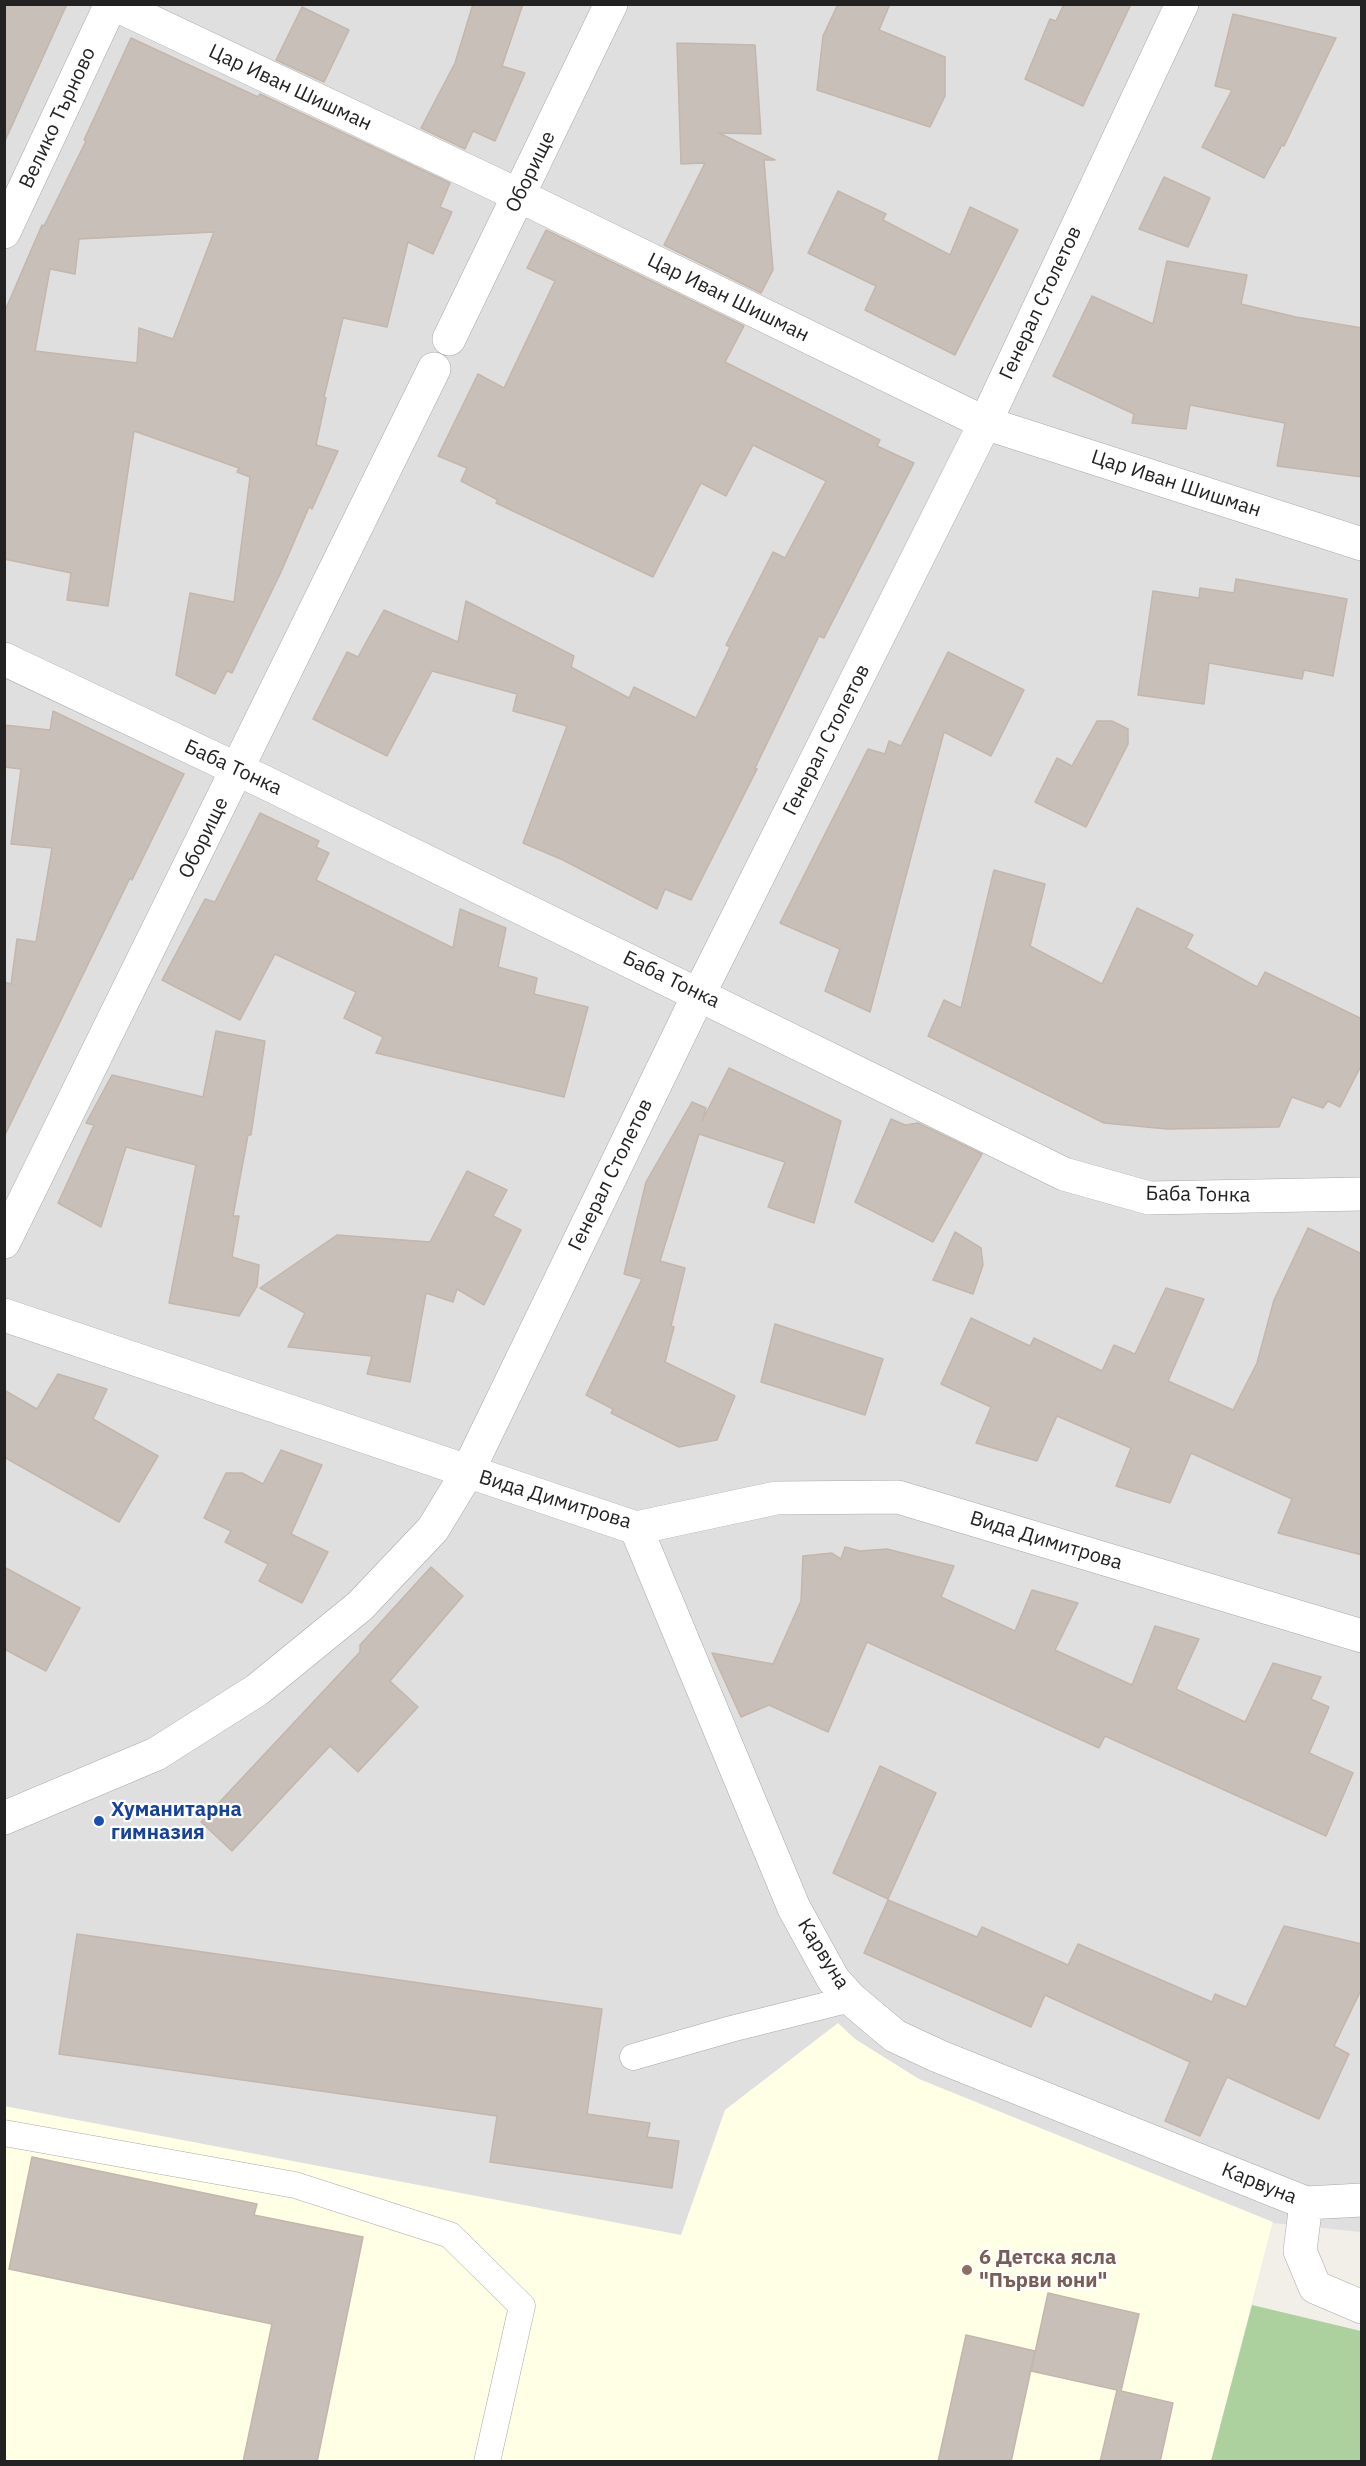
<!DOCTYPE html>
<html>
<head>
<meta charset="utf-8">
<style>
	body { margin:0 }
	#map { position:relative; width:1366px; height:2466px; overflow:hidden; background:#f2efe9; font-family:"IBM Plex Sans",sans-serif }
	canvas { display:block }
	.frame { position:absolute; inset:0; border:6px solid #222; pointer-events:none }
</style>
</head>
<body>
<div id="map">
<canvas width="1366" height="2466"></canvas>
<div class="frame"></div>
</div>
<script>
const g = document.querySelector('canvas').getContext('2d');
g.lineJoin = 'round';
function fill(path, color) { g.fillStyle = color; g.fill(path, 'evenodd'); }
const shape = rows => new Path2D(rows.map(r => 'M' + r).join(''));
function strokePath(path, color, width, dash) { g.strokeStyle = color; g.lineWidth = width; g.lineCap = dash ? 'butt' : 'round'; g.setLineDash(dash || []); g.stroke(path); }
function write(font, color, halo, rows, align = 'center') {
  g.font = font + ' "IBM Plex Sans",sans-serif'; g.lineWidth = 4.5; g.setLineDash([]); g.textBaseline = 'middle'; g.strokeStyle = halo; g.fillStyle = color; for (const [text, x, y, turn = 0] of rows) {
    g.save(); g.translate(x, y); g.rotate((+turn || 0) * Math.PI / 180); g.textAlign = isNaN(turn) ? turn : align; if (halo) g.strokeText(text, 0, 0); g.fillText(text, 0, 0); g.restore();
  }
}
fill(shape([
	[5,5,1361,5,1361,2232,1273,2223,1211,2461,5,2462]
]), '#e0dfdf');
fill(shape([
	[838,2023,855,2039,919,2079,1273,2222,1211,2461,5,2461,4,2106,681,2235,725,2110]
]), '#ffffe5');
fill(shape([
	[1252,2305,1361,2331,1361,2461,1211,2461]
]), '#add19e');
const building = shape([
	[4,4,67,4,4,143,4,4],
	[473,4,523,4,502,66,525,73,495,141,473,131,465,149,421,128,455,63,473,4],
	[838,4,890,4,879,30,945,57,945,96,930,127,817,90,823,36,838,4],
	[1064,4,1131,4,1083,106,1025,79,1050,19,1056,21,1064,4],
	[302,7,349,30,324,82,276,60,302,7],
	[1233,14,1336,38,1284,146,1282,145,1264,178,1202,147,1232,90,1215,86,1233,14],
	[131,38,258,97,260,94,450,183,440,207,452,212,433,254,408,242,387,327,343,318,324,397,326,398,316,445,338,451,312,509,309,507,281,572,232,673,227,671,215,694,176,675,190,593,234,602,250,477,237,472,239,468,134,431,108,606,67,600,71,573,4,559,4,313,42,225,44,226,86,141,84,140,131,38],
	[214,232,173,339,139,328,137,363,35,351,50,269,75,274,79,239,214,232],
	[677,43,755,45,761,134,719,133,775,160,764,160,773,270,761,293,664,245,705,163,681,164,677,43],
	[1164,177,1210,198,1188,247,1139,229,1164,177],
	[838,191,886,214,883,220,950,255,970,207,1018,230,955,355,865,310,876,286,808,253,838,191],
	[546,230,744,326,725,362,880,440,877,446,914,463,824,638,819,636,755,768,757,769,691,900,665,889,657,909,563,860,523,843,567,726,513,711,517,694,432,671,387,756,313,719,347,652,358,657,384,610,458,642,466,601,574,656,571,667,629,698,634,687,696,718,730,647,726,645,773,552,785,558,826,481,753,445,726,496,701,483,653,577,496,503,498,500,461,481,467,468,438,456,478,374,504,388,555,281,527,268,546,230],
	[1167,261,1247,275,1241,304,1296,317,1362,328,1362,477,1277,466,1285,423,1190,405,1186,429,1132,423,1134,414,1053,376,1092,296,1153,324,1167,261],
	[1236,579,1347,599,1333,676,1304,670,1302,679,1209,663,1204,704,1138,695,1153,591,1199,598,1200,588,1234,593,1236,579],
	[948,652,1024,690,991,756,944,732,870,1012,825,991,840,949,780,923,868,749,885,754,889,741,901,746,948,652],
	[53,711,184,774,132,880,130,878,4,1137,4,982,11,984,17,939,36,942,52,848,11,844,21,769,4,767,4,725,50,730,53,711],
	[1097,721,1112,721,1128,729,1128,744,1086,827,1035,802,1057,758,1072,766,1097,721],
	[260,813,319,841,316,847,329,853,316,880,453,948,460,909,506,928,498,967,537,978,534,994,588,1007,564,1097,376,1053,383,1037,344,1018,356,992,275,954,240,1020,162,980,205,899,215,902,260,813],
	[994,870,1045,884,1030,946,1102,984,1137,908,1193,935,1186,948,1257,987,1265,972,1362,1019,1362,1064,1340,1107,1328,1101,1323,1108,1292,1097,1279,1127,1167,1129,1104,1123,928,1036,944,1000,961,1008,994,870],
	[216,1031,265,1041,251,1135,248,1135,233,1216,239,1216,232,1257,259,1265,257,1286,239,1316,169,1303,196,1165,126,1147,101,1227,58,1203,94,1125,86,1123,112,1075,203,1097,216,1031],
	[729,1068,841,1121,814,1223,768,1207,785,1162,699,1134,660,1261,685,1268,671,1326,674,1327,665,1362,735,1396,717,1440,679,1447,611,1413,613,1409,586,1395,642,1279,624,1274,646,1182,692,1102,706,1108,702,1121,729,1068],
	[891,1119,905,1125,918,1123,982,1154,933,1242,855,1202,891,1119],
	[467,1171,507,1190,493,1216,521,1230,484,1305,457,1289,453,1302,426,1293,410,1382,367,1374,372,1356,288,1347,305,1313,260,1288,337,1235,430,1242,467,1171],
	[1308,1228,1362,1254,1362,1555,1278,1533,1292,1499,1191,1453,1170,1503,1116,1486,1131,1448,1057,1416,1037,1461,976,1443,991,1407,941,1384,971,1318,1030,1346,1034,1338,1102,1371,1114,1345,1135,1354,1166,1288,1204,1299,1168,1381,1233,1410,1257,1363,1274,1300,1308,1228],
	[955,1232,981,1248,983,1265,973,1294,933,1280,955,1232],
	[775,1324,883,1359,865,1415,761,1382,775,1324],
	[58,1374,107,1389,93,1419,158,1456,119,1522,4,1457,4,1390,37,1409,58,1374],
	[281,1450,322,1465,291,1534,328,1552,302,1603,259,1581,268,1564,225,1542,231,1531,204,1518,226,1473,242,1473,263,1484,281,1450],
	[845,1547,860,1551,887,1549,954,1566,941,1597,1015,1631,1032,1590,1078,1603,1055,1650,1132,1685,1155,1626,1199,1639,1176,1689,1245,1722,1273,1663,1321,1677,1311,1699,1329,1707,1309,1753,1353,1773,1326,1836,1105,1736,1099,1748,867,1642,828,1732,769,1705,741,1717,712,1653,773,1664,801,1601,803,1556,832,1553,841,1559,845,1547],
	[4,1567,80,1608,46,1671,4,1649,4,1567],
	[431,1567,463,1596,390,1681,418,1707,358,1772,330,1746,232,1851,201,1822,360,1652,360,1645,431,1567],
	[880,1766,936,1793,888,1899,833,1873,880,1766],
	[888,1900,977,1937,982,1927,1068,1965,1078,1944,1212,2002,1215,1994,1246,2007,1284,1926,1362,1944,1362,1988,1334,2046,1349,2054,1319,2119,1227,2077,1200,2136,1165,2121,1190,2062,1045,1995,1031,2027,864,1953,888,1900],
	[77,1934,602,2009,587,2114,650,2123,647,2137,679,2141,672,2188,490,2162,497,2116,59,2054,77,1934],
	[32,2157,257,2204,254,2215,363,2237,317,2462,243,2462,272,2324,9,2269,32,2157],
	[1048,2293,1139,2314,1121,2391,1173,2403,1160,2462,1100,2462,1117,2390,1031,2371,1048,2293],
	[966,2335,1035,2351,1011,2462,938,2462,966,2335]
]);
fill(building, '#c7bfb8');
strokePath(building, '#c4b6ab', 1.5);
const lane = shape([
	[633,2057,731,2029,851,1999],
	[4,2133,295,2185,450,2235,522,2306,487,2462]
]);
const street = shape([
	[114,4,495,184,985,423,1362,544],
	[4,232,111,4],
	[449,339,611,4],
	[4,659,262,781,1064,1174,1149,1198,1362,1194],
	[4,1242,434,369],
	[4,1315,636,1528,776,1498,898,1497,1362,1636],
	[636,1528,794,1908,833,1979,851,1999,895,2036,938,2056,1306,2203,1362,2200],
	[4,1818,156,1754,257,1690,360,1606,433,1529,467,1473,699,994,985,423,1182,4],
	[1306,2203,1300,2251,1315,2287,1362,2307]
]);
strokePath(lane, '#a9a9a9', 27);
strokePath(street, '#a9a9a9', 34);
strokePath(lane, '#fff', 26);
strokePath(street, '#fff', 33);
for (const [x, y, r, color] of [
	[99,1821,6,"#1a4fb4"],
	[967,2270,6,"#8d6e63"]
]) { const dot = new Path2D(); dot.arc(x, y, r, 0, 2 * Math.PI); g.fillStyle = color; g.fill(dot); strokePath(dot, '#fff', 2); }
write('20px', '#222', '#fff', [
	["Цар Иван Шишман",290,88,25],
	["Велико Търново",58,118,-65],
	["Оборище",531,172,-64],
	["Цар Иван Шишман",728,298,26],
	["Генерал Столетов",1041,303,-65],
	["Цар Иван Шишман",1176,484,18],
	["Генерал Столетов",827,740,-63],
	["Баба Тонка",233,768,25],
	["Оборище",204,838,-64],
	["Баба Тонка",671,980,26],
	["Генерал Столетов",611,1175,-64],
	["Баба Тонка",1198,1195,1],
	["Вида Димитрова",555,1500,17],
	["Вида Димитрова",1046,1541,17],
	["Карвуна",823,1954,58],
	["Карвуна",1259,2184,22]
]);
write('bold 20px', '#164399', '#fff', [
	["Хуманитарна",111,1810],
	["гимназия",111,1833]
], 'left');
write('bold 20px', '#785e54', '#fff', [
	["6 Детска ясла",979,2258],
	["\"Първи юни\"",979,2281]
], 'left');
</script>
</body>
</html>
